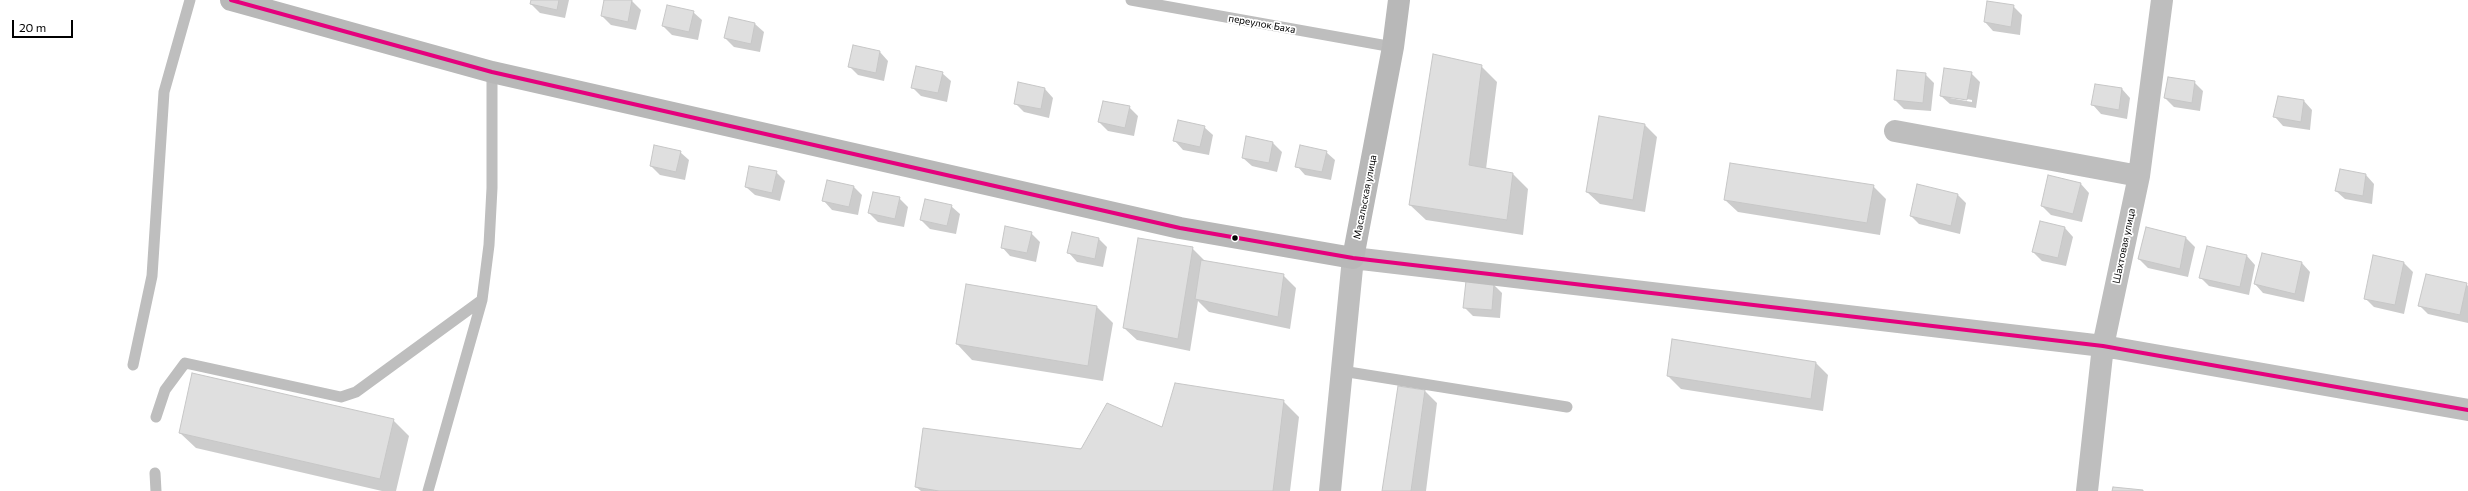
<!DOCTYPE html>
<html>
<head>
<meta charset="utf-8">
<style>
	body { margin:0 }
	#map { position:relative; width:2468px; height:491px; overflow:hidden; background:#fff; font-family:Commissioner,sans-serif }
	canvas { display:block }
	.scale { position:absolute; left:12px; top:20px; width:61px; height:18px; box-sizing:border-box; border:2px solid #000; border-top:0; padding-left:5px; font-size:12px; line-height:14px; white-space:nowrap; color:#000; -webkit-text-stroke:3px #fff; paint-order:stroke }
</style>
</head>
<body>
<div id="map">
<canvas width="2468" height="491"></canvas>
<div class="scale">20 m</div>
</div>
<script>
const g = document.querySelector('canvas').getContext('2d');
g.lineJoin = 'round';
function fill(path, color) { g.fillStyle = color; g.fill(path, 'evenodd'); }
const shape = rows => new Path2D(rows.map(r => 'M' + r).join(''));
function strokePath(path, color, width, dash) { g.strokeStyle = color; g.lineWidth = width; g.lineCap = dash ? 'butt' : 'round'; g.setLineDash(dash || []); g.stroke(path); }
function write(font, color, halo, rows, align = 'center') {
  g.font = font + ' Commissioner,sans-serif'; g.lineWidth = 3.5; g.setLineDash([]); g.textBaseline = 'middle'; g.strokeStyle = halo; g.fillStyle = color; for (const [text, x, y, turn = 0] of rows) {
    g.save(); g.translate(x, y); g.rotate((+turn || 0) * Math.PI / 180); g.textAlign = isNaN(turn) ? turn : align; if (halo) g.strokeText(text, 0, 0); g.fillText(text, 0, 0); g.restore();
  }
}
fill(shape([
	[532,0,569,0,565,18,540,13,531,4],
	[605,0,632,1,641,10,636,30,611,25,602,16],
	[2013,6,2022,15,2020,35,1993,31,1985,22],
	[693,12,702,20,698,40,672,35,663,26],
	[729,18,755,24,764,32,760,52,734,47,725,38],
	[880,52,888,61,884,81,858,75,850,67],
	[1481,66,1497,82,1486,169,1513,174,1528,189,1523,235,1426,220,1410,205],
	[942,73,951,81,947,102,921,96,912,87],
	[1971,73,1980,82,1976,108,1950,104,1941,96],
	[1950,96,1972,100,1972,102,1950,98],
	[1925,74,1934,83,1931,111,1904,109,1895,100],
	[2194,82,2203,91,2200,111,2174,107,2165,98],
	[1045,89,1053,98,1049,118,1024,112,1015,103],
	[2122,89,2130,98,2127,119,2101,114,2093,105],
	[2304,101,2312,110,2310,130,2283,126,2275,117],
	[1129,107,1138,116,1134,136,1108,131,1099,122],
	[1645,125,1657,137,1645,212,1600,204,1587,192],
	[1204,127,1213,135,1209,155,1183,150,1175,141],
	[1247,137,1273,143,1282,152,1277,172,1252,166,1243,158],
	[680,152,689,160,685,180,660,175,651,166],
	[1326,152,1335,160,1331,180,1305,175,1297,166],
	[776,172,785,181,780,201,755,195,746,187],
	[2366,175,2374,184,2372,204,2345,199,2336,191],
	[2081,184,2089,193,2082,222,2051,215,2042,206],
	[853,186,862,195,858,215,832,210,824,201],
	[1873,186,1886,199,1880,235,1738,212,1725,200],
	[1957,194,1966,203,1960,234,1919,224,1911,216],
	[899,198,908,207,904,227,878,222,869,213],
	[951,206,960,214,956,234,930,229,921,220],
	[2065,228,2073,237,2066,266,2042,261,2033,252],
	[2147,228,2186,238,2195,247,2188,277,2148,268,2139,259],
	[1031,233,1040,242,1036,262,1010,256,1002,247],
	[1098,238,1107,247,1103,267,1077,262,1069,253],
	[1192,248,1205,261,1283,275,1296,288,1290,329,1209,312,1198,301,1190,351,1137,340,1124,328],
	[2247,256,2255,265,2249,295,2209,286,2200,277],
	[2374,257,2404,263,2413,272,2404,314,2374,307,2365,298],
	[2302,263,2310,272,2304,302,2263,293,2255,284],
	[2466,284,2468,286,2468,323,2428,314,2419,305],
	[1494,285,1502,293,1500,318,1473,316,1464,307],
	[1097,307,1113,323,1103,381,972,360,957,344],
	[1816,363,1828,375,1823,411,1681,389,1668,376],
	[1425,391,1437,403,1426,491,1383,491],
	[1283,401,1299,417,1290,491,921,491,916,487],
	[393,420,409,436,396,491,382,491,196,448,180,433]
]), '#0003');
const building = shape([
	[531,0,559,0,557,10,530,4,531,0],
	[604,0,632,0,628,22,601,16,604,0],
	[1987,1,2014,5,2011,27,1984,22,1987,1],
	[667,5,694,11,689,32,662,26,667,5],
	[729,17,755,23,751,44,724,38,729,17],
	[853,45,880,51,876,73,848,67,853,45],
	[1433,54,1482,65,1469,165,1513,173,1507,220,1409,205,1433,54],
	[916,66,943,72,938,93,911,88,916,66],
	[1944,68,1972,72,1967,100,1940,96,1944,68],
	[1897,70,1926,73,1923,103,1894,100,1897,70],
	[2168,77,2195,81,2192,103,2164,98,2168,77],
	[1018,82,1045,88,1041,109,1014,104,1018,82],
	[2095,84,2122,88,2119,110,2091,105,2095,84],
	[2278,96,2304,100,2301,122,2273,117,2278,96],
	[1103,101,1130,106,1125,128,1098,122,1103,101],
	[1599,116,1645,124,1633,200,1586,192,1599,116],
	[1178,120,1205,126,1200,147,1173,141,1178,120],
	[1246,136,1273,142,1269,163,1242,158,1246,136],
	[654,145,681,151,676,172,650,166,654,145],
	[1300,145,1327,151,1322,172,1295,167,1300,145],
	[1730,163,1874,185,1867,223,1724,200,1730,163],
	[749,166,777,171,772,193,745,187,749,166],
	[2340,169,2366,174,2363,196,2335,191,2340,169],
	[2048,175,2081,183,2073,214,2041,206,2048,175],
	[827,180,854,186,849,207,822,201,827,180],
	[1917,184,1958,194,1951,226,1910,216,1917,184],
	[873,192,900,197,895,219,868,213,873,192],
	[925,199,952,205,947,226,920,220,925,199],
	[2040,221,2065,227,2058,258,2032,252,2040,221],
	[1005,226,1032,232,1027,253,1001,248,1005,226],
	[2146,227,2186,237,2180,269,2138,259,2146,227],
	[1072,232,1099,238,1095,259,1067,253,1072,232],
	[1138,238,1193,247,1178,339,1123,328,1138,238],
	[2207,246,2247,255,2240,287,2199,278,2207,246],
	[2262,253,2302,262,2295,294,2254,284,2262,253],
	[2373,255,2404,262,2395,305,2364,299,2373,255],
	[1201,260,1284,274,1278,317,1195,299,1201,260],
	[2426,274,2467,283,2460,315,2418,306,2426,274],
	[1466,281,1494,284,1492,310,1463,308,1466,281],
	[966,284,1097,306,1088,366,956,344,966,284],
	[1672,339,1816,362,1811,399,1667,376,1672,339],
	[192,373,394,419,380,479,179,433,192,373],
	[1175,383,1284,400,1273,491,939,491,915,487,923,428,1081,449,1107,403,1162,427,1175,383],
	[1398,386,1425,390,1411,491,1382,491,1398,386],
	[2113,487,2143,490,2143,491,2112,491,2113,487]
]);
fill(building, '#dfdfdf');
strokePath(building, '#c7c7c7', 1);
strokePath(shape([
	[1131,0,1393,47],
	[133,365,152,276,164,92,190,0],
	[1342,371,1567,407],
	[156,417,165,390,185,363,341,397,356,392,482,300],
	[155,473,156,491],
	[428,491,482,300,489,245,492,188,492,72]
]), '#bebebe', 11);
strokePath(shape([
	[1895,131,2139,176],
	[1330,491,1353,258,2103,346,2468,410],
	[2087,491,2103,346,2139,176,2162,0]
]), '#bebebe', 22);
strokePath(shape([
	[231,0,492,72,1180,228,1353,258,1393,47,1399,0]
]), '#b8b8b8', 22);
strokePath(shape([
	[231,0,492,72,1180,228,1353,258,2103,346,2468,410]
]), '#e5007d', 4);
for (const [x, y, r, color] of [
	[1235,238,3.5,"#000"]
]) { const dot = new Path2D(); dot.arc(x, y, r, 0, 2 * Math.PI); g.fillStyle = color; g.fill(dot); strokePath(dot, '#fff', 1.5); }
write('10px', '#000', '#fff', [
	["переулок Баха",1262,24,10],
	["Масальская улица",1365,197,-79],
	["Шахтовая улица",2124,246,-78]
]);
</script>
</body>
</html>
